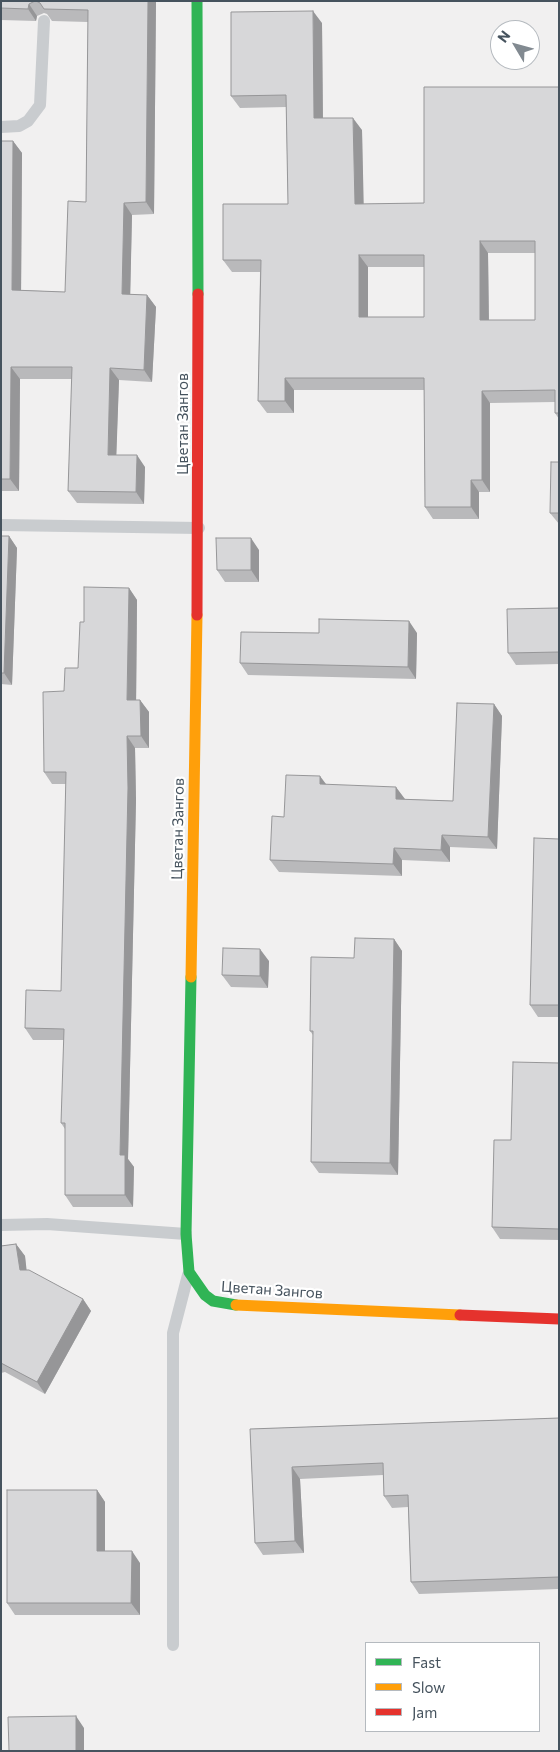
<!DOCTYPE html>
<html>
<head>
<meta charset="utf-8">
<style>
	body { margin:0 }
	#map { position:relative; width:560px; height:1752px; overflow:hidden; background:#f1f0f0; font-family:Commissioner,sans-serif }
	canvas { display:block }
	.frame { position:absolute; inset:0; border:2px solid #46535e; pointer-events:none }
	.legend { position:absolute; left:365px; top:1642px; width:175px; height:90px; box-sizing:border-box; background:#fff; border:1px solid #b5babf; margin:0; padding:6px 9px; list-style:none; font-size:15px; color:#46535e }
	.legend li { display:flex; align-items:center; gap:10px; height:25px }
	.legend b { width:25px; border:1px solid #b5babf }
	.north { position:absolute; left:490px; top:20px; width:50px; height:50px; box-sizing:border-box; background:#fff; border:1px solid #b5babf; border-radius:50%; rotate:307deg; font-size:14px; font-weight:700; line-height:20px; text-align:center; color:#46535e }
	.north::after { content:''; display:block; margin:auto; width:18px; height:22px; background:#828a91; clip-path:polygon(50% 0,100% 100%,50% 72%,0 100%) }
</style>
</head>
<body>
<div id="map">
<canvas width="560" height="1752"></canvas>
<div class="frame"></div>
<ul class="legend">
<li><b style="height:6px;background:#30b455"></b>Fast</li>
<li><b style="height:6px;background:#ff9f0a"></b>Slow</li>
<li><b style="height:6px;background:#e5322d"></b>Jam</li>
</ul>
<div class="north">N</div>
</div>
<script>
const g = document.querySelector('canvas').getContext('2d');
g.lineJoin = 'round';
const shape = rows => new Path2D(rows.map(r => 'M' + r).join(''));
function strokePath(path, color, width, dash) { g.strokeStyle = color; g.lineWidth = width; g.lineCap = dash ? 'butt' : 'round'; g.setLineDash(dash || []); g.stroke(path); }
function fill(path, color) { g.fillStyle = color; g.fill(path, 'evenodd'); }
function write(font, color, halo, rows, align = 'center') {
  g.font = font + ' Commissioner,sans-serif'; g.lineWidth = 4.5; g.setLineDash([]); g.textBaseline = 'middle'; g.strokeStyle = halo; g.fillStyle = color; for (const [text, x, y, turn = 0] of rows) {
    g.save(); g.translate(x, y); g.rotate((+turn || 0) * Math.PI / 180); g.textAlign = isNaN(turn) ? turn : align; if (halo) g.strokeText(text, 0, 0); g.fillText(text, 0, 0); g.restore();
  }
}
strokePath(shape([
	[1,127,19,126,28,121,40,105,44,21],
	[1,525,199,528],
	[1,1225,47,1224,186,1234],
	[173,1645,173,1333,188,1275]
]), '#c9cccf', 12);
strokePath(shape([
	[197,1,198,294],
	[191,977,186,1234,189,1272,205,1295,213,1301,236,1305]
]), '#30b455', 11);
strokePath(shape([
	[191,977,197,615],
	[236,1305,460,1315]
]), '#ff9f0a', 11);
strokePath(shape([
	[197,615,198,294],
	[460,1315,559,1319]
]), '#e5322d', 11);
fill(shape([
	[1,1,156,1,154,214,132,215,130,294,147,295,156,307,152,382,119,380,116,455,145,467,144,504,77,503,68,491,72,379,20,379,19,491,1,491,1,141,13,141,22,153,21,290,65,292,86,202,88,22,52,21,47,14,44,13,37,16,36,21,1,20],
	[322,23,323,118,362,130,363,204,424,203,559,87,559,419,555,413,555,402,490,403,490,492,479,492,479,519,433,519,425,507,424,390,294,390,294,413,267,413,258,401,260,272,232,272,223,260,288,204,286,107,240,108,231,96],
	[488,253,535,253,535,320,489,320],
	[368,267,424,267,424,317,368,317],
	[559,462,559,524,550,513],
	[1,536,9,536,17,548,12,685,1,684],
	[259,550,259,582,225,582,217,570],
	[129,588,137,600,136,700,140,700,149,712,149,748,135,748,136,800,128,1159,134,1167,133,1207,73,1207,65,1195,65,1129,61,1123,64,1040,33,1040,25,1028,61,991,66,784,52,784,44,772,64,691],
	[559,608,559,664,516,665,508,653],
	[319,633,417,633,416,679,248,675,240,663],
	[494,704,502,716,497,849,450,847,450,862,402,860,402,876,279,872,270,860,284,817,405,799,453,801],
	[559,839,559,1017,538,1017,530,1005],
	[394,939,402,951,398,1175,319,1173,311,1162,313,1035,310,1031,354,958],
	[269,961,268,988,231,987,222,975],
	[559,1063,559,1240,500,1239,492,1227,511,1140],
	[16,1244,25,1256,26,1270,83,1299,91,1311,45,1394,5,1372,1,1373,1,1246],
	[559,1418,559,1589,419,1594,411,1582,408,1507,392,1508,384,1496,383,1475,300,1479,304,1553,263,1555,255,1543,250,1429],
	[97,1490,105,1502,105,1551,140,1563,140,1615,15,1615,7,1603]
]), '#b9b9bb');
fill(shape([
	[148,1,156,1,154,214,146,202],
	[29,4,37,16,36,21,28,9],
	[313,11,322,23,323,130,314,118],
	[353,118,362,130,364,216,355,204],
	[13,141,22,153,21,302,12,290],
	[124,203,132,215,130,306,122,294],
	[480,241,488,253,489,332,480,320],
	[359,255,368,267,368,329,359,317],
	[147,295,156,307,152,382,144,370],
	[11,367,20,379,19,491,10,479],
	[110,368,119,380,116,466,108,455],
	[285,378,294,390,294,413,285,401],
	[482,391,490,403,490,492,482,480],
	[137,455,145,467,144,504,136,492],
	[471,480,479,492,479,519,471,507],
	[9,536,17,548,12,685,4,673],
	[251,538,259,550,259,582,251,570],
	[129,588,137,600,136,712,127,700],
	[409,621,417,633,416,679,408,667],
	[140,700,149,712,149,748,141,736],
	[494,704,502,716,497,849,488,837],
	[127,736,135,748,136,800,128,1159,134,1167,133,1207,125,1195,120,1155],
	[320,776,329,788,320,784],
	[396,787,405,799,404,811,396,799],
	[442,835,450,847,450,862,441,850],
	[394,848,402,860,402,876,393,864],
	[394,939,402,951,398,1175,390,1163],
	[260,949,269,961,268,988,260,976],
	[16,1244,25,1256,28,1282,20,1270],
	[83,1299,91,1311,45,1394,37,1382],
	[292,1467,300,1479,304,1553,295,1541],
	[97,1490,105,1502,105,1563,97,1551],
	[132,1551,140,1563,140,1615,131,1603],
	[76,1716,84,1728,84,1751,76,1751]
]), '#969698');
const building = shape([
	[1,1,35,1,29,4,28,9,1,8,1,1],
	[36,1,148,1,146,202,124,203,122,294,147,295,144,370,110,368,108,455,137,455,136,492,68,491,72,367,11,367,10,479,1,479,1,141,13,141,12,290,65,292,68,201,86,202,88,10,44,9,40,3,36,1],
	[313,11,314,118,353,118,355,204,424,203,424,87,559,87,559,413,555,413,555,390,482,391,482,480,471,480,471,507,425,507,424,378,285,378,285,401,258,401,261,260,223,260,223,204,288,204,286,95,231,96,231,12,313,11],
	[480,241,535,241,535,320,480,320,480,241],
	[359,255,424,255,424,317,359,317,359,255],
	[551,462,559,462,559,513,550,513,551,462],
	[1,536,9,536,4,673,1,673,1,536],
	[216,538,251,538,251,570,217,570,216,538],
	[84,587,129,588,127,700,140,700,141,736,127,736,128,788,120,1155,125,1155,125,1195,65,1195,65,1123,61,1123,64,1029,25,1028,26,990,61,991,66,772,44,772,43,692,64,691,65,668,78,668,80,622,84,622,84,587],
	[559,608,559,652,508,653,507,609,559,608],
	[319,619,409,621,408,667,240,663,241,632,319,633,319,619],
	[457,703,494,704,488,837,442,835,441,850,394,848,393,864,270,860,272,816,284,817,286,775,320,776,320,784,396,787,396,799,453,801,457,703],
	[534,838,559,839,559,1005,530,1005,534,838],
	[355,938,394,939,390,1163,311,1162,313,1031,310,1031,311,957,354,958,355,938],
	[223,948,260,949,260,976,222,975,223,948],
	[513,1062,559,1063,559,1229,492,1227,494,1140,511,1140,513,1062],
	[16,1244,20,1270,29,1270,83,1299,37,1382,1,1363,1,1246,16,1244],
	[559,1418,559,1577,411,1582,408,1495,384,1496,383,1463,292,1467,295,1541,255,1543,250,1429,559,1418],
	[7,1490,97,1490,97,1551,132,1551,131,1603,7,1603,7,1490],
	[76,1716,76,1751,9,1751,8,1717,76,1716]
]);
fill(building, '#d7d7d9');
strokePath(building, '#969698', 1);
write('15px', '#46535e', '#fff', [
	["Цветан Зангов",183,424,-90],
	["Цветан Зангов",178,829,-89],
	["Цветан Зангов",272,1290,4]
]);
</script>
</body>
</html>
